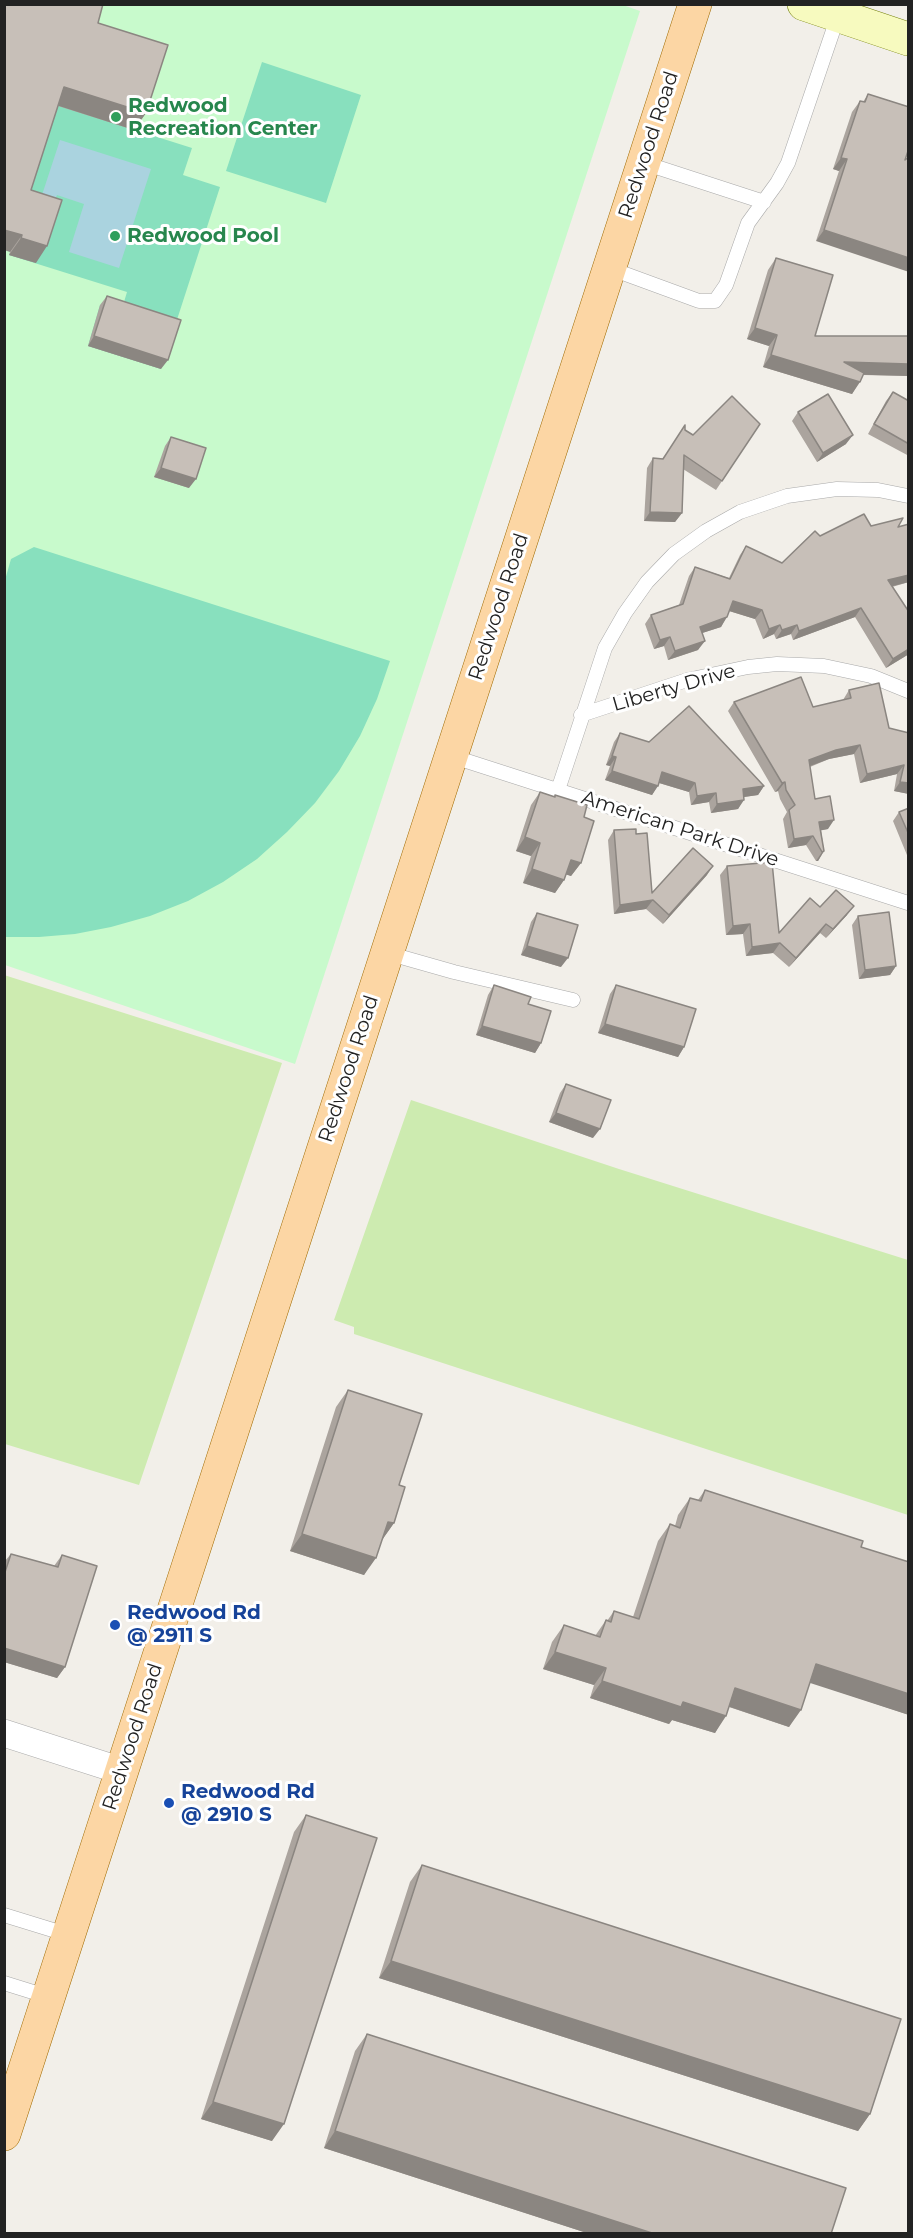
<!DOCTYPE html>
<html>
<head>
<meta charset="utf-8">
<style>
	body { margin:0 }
	#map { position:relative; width:913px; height:2238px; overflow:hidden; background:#f2efe9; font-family:Montserrat,sans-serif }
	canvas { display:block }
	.frame { position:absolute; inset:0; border:6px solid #222; pointer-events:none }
</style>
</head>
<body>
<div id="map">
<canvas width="913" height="2238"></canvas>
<div class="frame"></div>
</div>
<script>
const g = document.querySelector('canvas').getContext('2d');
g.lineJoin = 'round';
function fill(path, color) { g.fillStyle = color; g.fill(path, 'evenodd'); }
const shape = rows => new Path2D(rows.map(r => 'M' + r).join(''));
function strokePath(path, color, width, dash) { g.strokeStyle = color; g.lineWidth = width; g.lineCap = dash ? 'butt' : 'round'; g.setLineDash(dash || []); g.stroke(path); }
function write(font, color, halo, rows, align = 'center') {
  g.font = font + ' Montserrat,sans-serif'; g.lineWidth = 6; g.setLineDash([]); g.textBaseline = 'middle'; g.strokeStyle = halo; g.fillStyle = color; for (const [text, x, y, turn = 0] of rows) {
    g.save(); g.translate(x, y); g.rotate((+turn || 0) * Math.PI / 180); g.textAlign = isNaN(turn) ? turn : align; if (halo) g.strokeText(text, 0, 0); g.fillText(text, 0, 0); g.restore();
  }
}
fill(shape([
	[4,975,282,1063,139,1485,5,1444],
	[411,1100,619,1169,908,1260,908,1515,354,1334,354,1327,334,1320]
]), '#cdebb0');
fill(shape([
	[620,4,640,11,295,1064,5,965,5,5]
]), '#c8facc');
fill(shape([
	[262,62,361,95,326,203,226,171],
	[53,104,192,148,183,175,220,187,161,369,88,346,100,305,121,312,127,292,9,255,16,235,20,207],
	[34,547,390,661,377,699,360,736,339,771,315,803,287,832,257,859,223,882,188,901,150,916,111,927,75,934,39,937,5,937,5,580,11,559]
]), '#88e0be');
fill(shape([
	[60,140,151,169,119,268,69,252,84,204,57,195,54,202,41,198]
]), '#aad3df');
const service = shape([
	[644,163,764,202],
	[609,268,699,301,715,301,726,285,748,223,777,183,788,163,838,16],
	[581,715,687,680,748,667,777,664,824,666,871,676,908,691],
	[451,756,908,903],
	[558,790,605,648,625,613,647,582,674,554,706,531,740,512,787,496,837,489,878,490,908,496],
	[387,953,454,972,573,1000],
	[4,1915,69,1935],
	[4,1983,49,1997]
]);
const minor = shape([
	[4,1733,122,1771]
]);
const secondary = shape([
	[804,4,908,39]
]);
const primary = shape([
	[4,2134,695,4]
]);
strokePath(service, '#a9a9a9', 15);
strokePath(minor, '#a9a9a9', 28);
strokePath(secondary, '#707d05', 34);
strokePath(primary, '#a06b00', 34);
strokePath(service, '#fff', 14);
strokePath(minor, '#fff', 27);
strokePath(secondary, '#f7fabf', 33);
strokePath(primary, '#fcd6a4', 33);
fill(shape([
	[4,4,98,23,146,113,134,130,58,106,31,190,36,263,9,255,10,252],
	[868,94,905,160,816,241,839,171,833,169,852,112,860,101,863,102],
	[776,258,815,336,909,336,909,376,863,375,852,394,763,367,769,346,747,339,768,270],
	[107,296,161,369,88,346,100,305],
	[893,392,909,401,909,456,868,434,886,401],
	[798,412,846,444,817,462,792,421],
	[760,424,716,490,683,469,682,513,675,522,644,521,647,468,653,458,662,459,685,430,693,435],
	[171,437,189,488,154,477,165,446],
	[909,524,909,582,892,587,909,654,886,668,855,617,793,640,791,634,776,639,774,634,763,639,755,619,729,611,721,627,702,633,698,650,668,660,664,646,654,649,645,624,651,615,679,605,689,576,695,567,729,578,740,555,746,546,782,563,820,536,871,526,898,527],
	[849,690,889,728,909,733,909,794,894,791,897,774,860,783,854,754,829,759,810,767,815,799,828,829,821,830,824,851,818,861,816,861,806,845,788,848,783,819,787,812,780,799,778,791,775,792,728,711,734,702,813,707,843,700],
	[620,733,764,786,758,795,744,797,738,809,711,813,709,802,691,805,689,792,659,783,652,795,605,780,610,766,606,765,614,742],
	[540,792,554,797,555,795,584,817,581,863,571,876,566,874,564,880,555,893,523,883,531,856,516,851,531,805],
	[909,808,909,860,893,821,899,812],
	[614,830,636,834,652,893,707,875,663,924,646,909,614,914,608,840],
	[727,866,779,933,820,907,847,915,826,938,820,933,789,967,773,953,746,956,743,934,726,935,720,875],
	[537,913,561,967,521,955,531,922],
	[858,916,896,966,890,975,859,979,852,925],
	[494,985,528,1004,541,1043,535,1053,476,1035,488,995],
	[616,985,684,1047,678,1057,598,1033,610,994],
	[566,1084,593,1138,549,1122,560,1093],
	[348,1390,399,1485,394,1523,382,1540,364,1575,290,1551,336,1407],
	[705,1490,861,1547,909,1562,909,1715,810,1682,789,1727,729,1707,715,1733,672,1720,669,1724,590,1698,594,1685,543,1669,552,1642,564,1625,595,1636,606,1620,607,1621,614,1611,633,1617,658,1541,670,1524,675,1526,678,1515,690,1498,698,1500],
	[11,1554,54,1566,62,1555,65,1667,57,1678,4,1662,4,1562],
	[306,1815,272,2141,201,2119,294,1832],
	[422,1865,870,2114,858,2131,379,1978,410,1882],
	[367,2034,831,2234,590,2234,324,2148,355,2051]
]), '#aba49e');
fill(shape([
	[64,87,146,113,134,130,53,104],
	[841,158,847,159,839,171,833,169],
	[4,230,22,235,10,252,4,250],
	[824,230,909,258,909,272,816,241],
	[21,238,47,246,36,263,9,255],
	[755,328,777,335,769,346,747,339],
	[94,336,168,360,161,369,88,346],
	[771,355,860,382,852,394,763,367],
	[844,362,909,364,909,376,836,374],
	[853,435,846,444,817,462,823,453],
	[161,468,196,479,189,488,154,477],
	[650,512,682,513,675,522,644,521],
	[909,575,909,582,881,589,888,580],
	[733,601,762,610,755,619,726,610],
	[861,608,855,617,793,640,799,631],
	[727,617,721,627,693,636,700,627],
	[780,625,774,634,763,639,769,629],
	[797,625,791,634,776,639,782,630],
	[670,637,664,646,654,649,660,640],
	[705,641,698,650,668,660,675,651],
	[909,649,909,654,886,668,893,659],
	[860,745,854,754,829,759,802,769,809,760,836,750],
	[612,756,616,757,610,766,606,765],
	[904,765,897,774,860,783,867,774],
	[612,771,658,786,652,795,605,780],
	[662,772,695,783,689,792,656,782],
	[785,782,778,791,775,792,782,783],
	[900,782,909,783,909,794,894,791],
	[764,786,758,795,737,798,743,789],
	[716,793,709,802,691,805,697,796],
	[744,800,738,809,711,813,717,804],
	[834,820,828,829,813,832,819,822],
	[813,836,806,845,788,848,794,839],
	[525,837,540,843,531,856,516,851],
	[824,851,818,861,816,861,822,852],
	[571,860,581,863,571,876,561,873],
	[713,866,707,875,663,924,669,915],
	[532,869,564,880,555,893,523,883],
	[653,900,646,909,614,914,620,905],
	[854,906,847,915,826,938,833,929],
	[750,924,743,934,726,935,733,926],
	[826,924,820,933,789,967,796,958],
	[780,943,773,953,746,956,752,947],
	[527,946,568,958,561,967,521,955],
	[896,966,890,975,859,979,865,970],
	[605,1024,684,1047,678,1057,598,1033],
	[482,1026,541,1043,535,1053,476,1035],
	[556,1113,600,1129,593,1138,549,1122],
	[388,1522,394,1523,382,1540],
	[302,1534,376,1558,364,1575,290,1551],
	[4,1648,65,1667,57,1678,4,1662],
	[555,1652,606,1668,594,1685,543,1669],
	[816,1664,909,1694,909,1715,804,1681],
	[602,1681,683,1702,726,1716,715,1733,672,1720,669,1724,590,1698],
	[735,1688,801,1710,789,1727,724,1705],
	[391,1961,870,2114,858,2131,379,1978],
	[213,2102,284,2124,272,2141,201,2119],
	[335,2131,655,2234,590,2234,324,2148]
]), '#8b8681');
const building = shape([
	[4,4,103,4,98,23,168,45,146,113,64,87,31,190,62,200,47,246,21,238,22,235,4,230,4,4],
	[868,94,909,107,909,148,905,160,909,157,909,258,824,230,847,159,841,158,860,101,865,102,868,94],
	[776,258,833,275,815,336,909,336,909,364,844,362,864,373,860,382,771,355,777,335,755,328,776,258],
	[107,296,181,320,168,360,94,336,107,296],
	[893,392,909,401,909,444,874,424,893,392],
	[828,394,853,435,823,453,798,412,828,394],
	[732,396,760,424,722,481,684,455,682,513,650,512,653,458,663,459,685,425,685,430,693,435,732,396],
	[171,437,206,448,196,479,161,468,171,437],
	[864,514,871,526,903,518,898,527,909,524,909,575,888,580,909,612,909,649,893,659,861,608,799,631,797,625,782,630,780,625,769,629,762,610,733,601,727,617,700,627,705,641,675,651,670,637,660,640,651,615,683,604,695,567,730,579,746,546,782,563,815,531,820,536,864,514],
	[801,677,813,707,851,698,849,690,879,683,889,728,909,733,909,783,900,782,904,765,867,774,860,745,836,750,809,760,815,799,830,796,834,820,819,822,824,851,822,852,813,836,794,839,789,810,795,805,786,790,785,782,782,783,734,702,801,677],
	[689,706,764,786,743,789,744,800,717,804,716,793,697,796,695,783,662,772,658,786,612,771,616,757,612,756,620,733,649,742,689,706],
	[540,792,555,797,555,795,587,805,584,817,594,821,581,863,571,860,564,880,532,869,540,843,525,837,540,792],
	[909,808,909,835,899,812,909,808],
	[636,829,636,834,647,833,652,893,693,848,713,866,669,915,653,900,620,905,614,830,636,829],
	[772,862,779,933,810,898,820,907,836,890,854,906,833,929,826,924,796,958,780,943,752,947,750,924,733,926,727,866,772,862],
	[889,912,896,966,865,970,858,916,889,912],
	[537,913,578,925,568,958,527,946,537,913],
	[494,985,531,997,528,1004,551,1011,541,1043,482,1026,494,985],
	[616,985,696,1009,684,1047,605,1024,616,985],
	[566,1084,611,1100,600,1129,556,1113,566,1084],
	[348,1390,422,1414,399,1485,405,1487,394,1523,388,1522,376,1558,302,1534,348,1390],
	[705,1490,863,1541,861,1547,909,1562,909,1694,816,1664,801,1710,735,1688,726,1716,683,1702,681,1707,602,1681,606,1668,555,1652,564,1625,600,1637,606,1620,611,1622,614,1611,639,1619,670,1524,680,1528,690,1498,701,1501,705,1490],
	[11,1554,58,1567,62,1555,97,1566,65,1667,4,1648,4,1575,11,1554],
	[306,1815,377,1838,284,2124,213,2102,306,1815],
	[422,1865,901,2019,870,2114,391,1961,422,1865],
	[367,2034,846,2188,831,2234,655,2234,335,2131,367,2034]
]);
fill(building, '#c7bfb8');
strokePath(building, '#8b8681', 1.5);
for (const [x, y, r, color] of [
	[116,117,6,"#2e9e5b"],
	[115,236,6,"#2e9e5b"],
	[115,1625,6,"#1a4fb4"],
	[169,1803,6,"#1a4fb4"]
]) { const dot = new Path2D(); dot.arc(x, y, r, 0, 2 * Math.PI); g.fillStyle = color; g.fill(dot); strokePath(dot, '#fff', 2); }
write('bold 20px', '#27864d', '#fff', [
	["Redwood",128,106],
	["Recreation Center",128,129],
	["Redwood Pool",127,236]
], 'left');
write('20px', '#222', '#fff', [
	["Redwood Road",649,145,-72],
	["Redwood Road",499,607,-72],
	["Liberty Drive",674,688,-16],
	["American Park Drive",680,829,18],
	["Redwood Road",349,1069,-72],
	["Redwood Road",133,1737,-72]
]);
write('bold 20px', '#164399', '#fff', [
	["Redwood Rd",127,1613],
	["@ 2911 S",127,1636],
	["Redwood Rd",181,1792],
	["@ 2910 S",181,1815]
], 'left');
</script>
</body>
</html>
